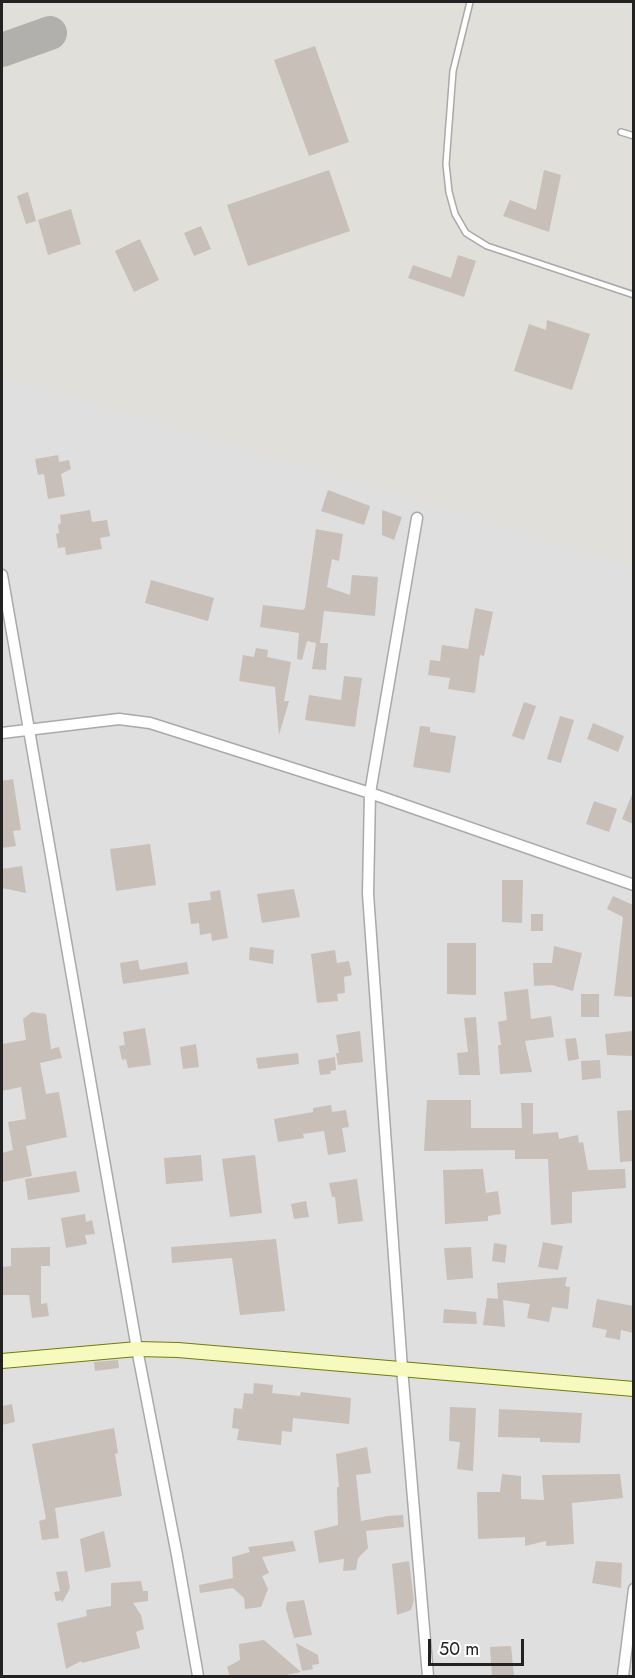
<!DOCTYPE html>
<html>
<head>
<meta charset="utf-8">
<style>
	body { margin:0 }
	#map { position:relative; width:635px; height:1678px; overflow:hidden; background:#f2efe9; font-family:Jost,sans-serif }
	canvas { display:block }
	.frame { position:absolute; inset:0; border:3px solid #222; pointer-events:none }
	.scale { position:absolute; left:428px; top:1639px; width:96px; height:27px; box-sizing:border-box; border:3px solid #222; border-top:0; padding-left:8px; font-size:18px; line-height:21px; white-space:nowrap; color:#222; -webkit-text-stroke:4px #fff; paint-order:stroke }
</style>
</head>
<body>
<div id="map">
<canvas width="635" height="1678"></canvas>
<div class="frame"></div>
<div class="scale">50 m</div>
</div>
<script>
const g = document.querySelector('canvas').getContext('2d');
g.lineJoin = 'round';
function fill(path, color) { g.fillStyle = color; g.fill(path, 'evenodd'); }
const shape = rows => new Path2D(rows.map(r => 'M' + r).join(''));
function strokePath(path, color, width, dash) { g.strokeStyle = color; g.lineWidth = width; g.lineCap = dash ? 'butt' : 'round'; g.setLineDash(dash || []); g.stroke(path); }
fill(shape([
	[2,2,633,2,633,1676,2,1676]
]), '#e0dfdf');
fill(shape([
	[2,2,633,2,633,567,2,376]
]), '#e1dfda');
strokePath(shape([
	[2,50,50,33]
]), '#b1b0ac', 34);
fill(shape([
	[315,46,349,142,309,156,274,60],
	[329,170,350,231,248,266,227,205],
	[544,170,561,175,549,232,503,216,510,200,536,210],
	[28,192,36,221,26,224,17,196],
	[71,209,81,244,48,255,38,220],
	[201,226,211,249,194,256,184,233],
	[140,239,159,280,134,292,115,251],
	[458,255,476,261,464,297,408,278,413,265,451,278],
	[547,320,590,334,572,390,514,371,529,324,546,330],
	[58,455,59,462,69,460,71,469,61,474,65,496,48,499,44,474,38,475,35,459],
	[328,490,370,506,364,525,321,511],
	[90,510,92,522,107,520,110,536,100,538,102,549,66,555,65,547,58,548,56,534,59,533,58,525,61,523,60,515],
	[382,510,402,517,394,540,382,535],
	[316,529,343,534,339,561,332,559,327,587,350,595,352,575,378,577,375,616,324,611,320,643,328,643,326,670,312,669,316,643,307,641,302,660,297,659,299,633,260,627,263,605,303,610,305,608],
	[151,580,214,598,208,621,145,603],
	[475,608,493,612,484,656,480,655,475,693,448,689,450,678,428,675,430,660,440,661,442,645,468,649],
	[256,648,268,650,267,657,291,662,284,701,289,701,279,735,275,687,239,681,243,655,254,657],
	[344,676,362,678,355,727,305,720,309,695,341,700],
	[524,702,536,706,524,740,512,736],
	[560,716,574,720,561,763,547,759],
	[593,723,624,736,618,752,587,739],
	[420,726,430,727,430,732,456,736,450,773,413,767],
	[13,779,21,830,13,831,16,846,2,848,2,781],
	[633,792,633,824,622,819],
	[594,801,617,809,609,832,586,824],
	[150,844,156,885,116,891,110,849],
	[22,866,26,893,2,888,2,869],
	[502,880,523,880,522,923,502,922],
	[294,889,300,917,262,923,257,894],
	[220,890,228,938,212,941,211,933,200,935,199,923,191,924,188,903,211,900,210,892],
	[613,896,633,905,633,997,614,996,623,917,607,909],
	[531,914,543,914,543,931,531,931],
	[447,943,476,943,476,995,447,994],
	[554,946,582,953,573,991,552,985,534,986,533,963,552,963],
	[250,947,274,950,273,964,249,960],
	[335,950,337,963,349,961,352,975,344,977,345,993,337,994,338,1001,317,1003,311,954],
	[138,960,140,970,187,962,189,974,123,984,120,963],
	[528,989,531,1019,551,1016,554,1037,525,1041,532,1072,500,1074,498,1045,501,1045,498,1022,507,1020,504,992],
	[581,994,599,994,599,1017,581,1017],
	[32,1012,46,1014,51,1049,59,1047,62,1058,40,1063,46,1094,59,1092,67,1137,26,1146,32,1176,2,1182,2,1153,13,1150,8,1122,26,1119,21,1087,2,1091,2,1044,26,1040,23,1019],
	[476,1017,480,1075,459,1075,457,1053,468,1052,464,1018],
	[145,1028,151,1065,128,1068,126,1059,122,1060,119,1046,125,1045,123,1032],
	[360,1031,363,1062,338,1065,336,1053,339,1053,336,1035],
	[633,1031,633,1056,607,1055,605,1034],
	[576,1038,579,1059,568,1061,565,1039],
	[196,1044,199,1067,183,1069,180,1047],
	[298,1053,299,1064,258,1069,256,1058],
	[335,1057,336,1070,330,1071,331,1074,320,1075,318,1060],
	[600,1060,601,1078,582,1080,581,1061],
	[427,1100,471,1100,471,1128,522,1128,521,1103,533,1103,533,1134,558,1132,559,1139,578,1135,579,1143,583,1142,588,1170,625,1169,626,1188,572,1192,572,1223,551,1225,548,1159,515,1159,515,1150,424,1151],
	[331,1105,332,1112,346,1110,349,1127,342,1128,346,1152,328,1155,324,1131,303,1134,304,1138,278,1142,274,1119,313,1112,313,1108],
	[633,1110,633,1161,620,1162,617,1111],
	[201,1155,203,1181,166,1184,164,1158],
	[255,1155,262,1213,230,1217,222,1159],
	[483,1169,486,1193,498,1191,501,1214,488,1216,488,1221,445,1224,443,1170],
	[76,1171,80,1192,28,1200,25,1179],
	[357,1179,363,1221,338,1224,335,1197,332,1197,329,1183],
	[306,1201,309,1217,294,1219,291,1204],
	[85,1214,86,1222,92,1220,95,1234,85,1235,87,1244,66,1248,61,1218],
	[276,1239,285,1311,240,1315,232,1258,172,1263,171,1247],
	[543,1242,563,1246,558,1270,538,1267],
	[494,1243,507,1245,505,1263,492,1261],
	[50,1247,50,1266,41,1266,41,1304,47,1303,49,1316,32,1318,29,1295,2,1295,2,1267,11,1266,11,1248],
	[471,1247,473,1278,447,1280,444,1248],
	[567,1277,565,1286,570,1287,568,1309,552,1307,549,1322,527,1318,530,1304,503,1300,505,1327,483,1325,487,1298,501,1299,498,1299,497,1283],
	[597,1299,633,1306,633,1333,621,1330,620,1340,605,1337,607,1330,592,1327],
	[444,1309,476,1312,477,1324,443,1323],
	[118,1360,119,1368,95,1371,94,1362],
	[254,1383,273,1385,272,1393,300,1396,301,1392,351,1398,349,1424,293,1418,292,1432,282,1431,281,1445,237,1440,239,1429,232,1428,234,1408,242,1409,244,1393,253,1394],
	[12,1404,15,1422,2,1425,2,1406],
	[450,1407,476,1408,473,1471,457,1469,460,1442,449,1441],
	[499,1409,582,1413,580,1443,540,1442,540,1438,498,1437],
	[114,1428,118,1453,115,1454,122,1496,55,1508,59,1538,42,1540,39,1521,46,1519,32,1444],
	[367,1447,371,1473,356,1475,361,1521,388,1516,403,1515,404,1527,366,1531,368,1548,358,1558,356,1570,343,1571,344,1559,319,1563,314,1531,338,1525,337,1487,339,1487,336,1454],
	[502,1474,521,1476,521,1499,544,1500,542,1475,620,1474,623,1498,572,1503,574,1544,546,1546,546,1541,525,1546,525,1537,478,1539,477,1492,500,1492],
	[104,1531,111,1567,85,1572,80,1539],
	[293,1541,296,1551,262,1557,269,1573,262,1576,268,1589,261,1607,245,1609,244,1598,233,1588,200,1593,199,1585,233,1578,232,1557,250,1552,248,1547],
	[409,1561,414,1600,411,1610,397,1615,392,1564],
	[596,1561,622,1563,621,1588,592,1583],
	[67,1571,70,1588,62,1603,61,1600,56,1601,54,1592,60,1591,56,1572],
	[141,1581,143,1591,148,1591,148,1601,133,1603,141,1615,144,1629,136,1632,140,1648,82,1663,81,1661,66,1669,57,1623,87,1616,86,1610,111,1606,111,1583],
	[304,1600,312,1635,294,1638,286,1609,287,1602],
	[264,1640,301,1672,276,1677,230,1677,227,1667,240,1660,239,1644],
	[296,1643,318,1655,319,1664,312,1665,313,1669,302,1671],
	[511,1646,514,1676,492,1677,490,1647]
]), '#c7bfb8');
const lane = shape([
	[470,2,453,71,446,164,449,192,455,214,466,233,487,246,634,295],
	[621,132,634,136]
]);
const street = shape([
	[417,518,370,793,368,894,402,1368,428,1676],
	[2,575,137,1349,177,1555,198,1676],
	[2,733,119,719,150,723,370,793,634,885],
	[623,1676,634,1589]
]);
const secondary = shape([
	[2,1361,137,1349,178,1350,634,1389]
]);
strokePath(lane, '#a9a9a9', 8);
strokePath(street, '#a9a9a9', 13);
strokePath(secondary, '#707d05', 16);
strokePath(lane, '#fff', 5);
strokePath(street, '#fff', 10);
strokePath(secondary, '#f7fabf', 14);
</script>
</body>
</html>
